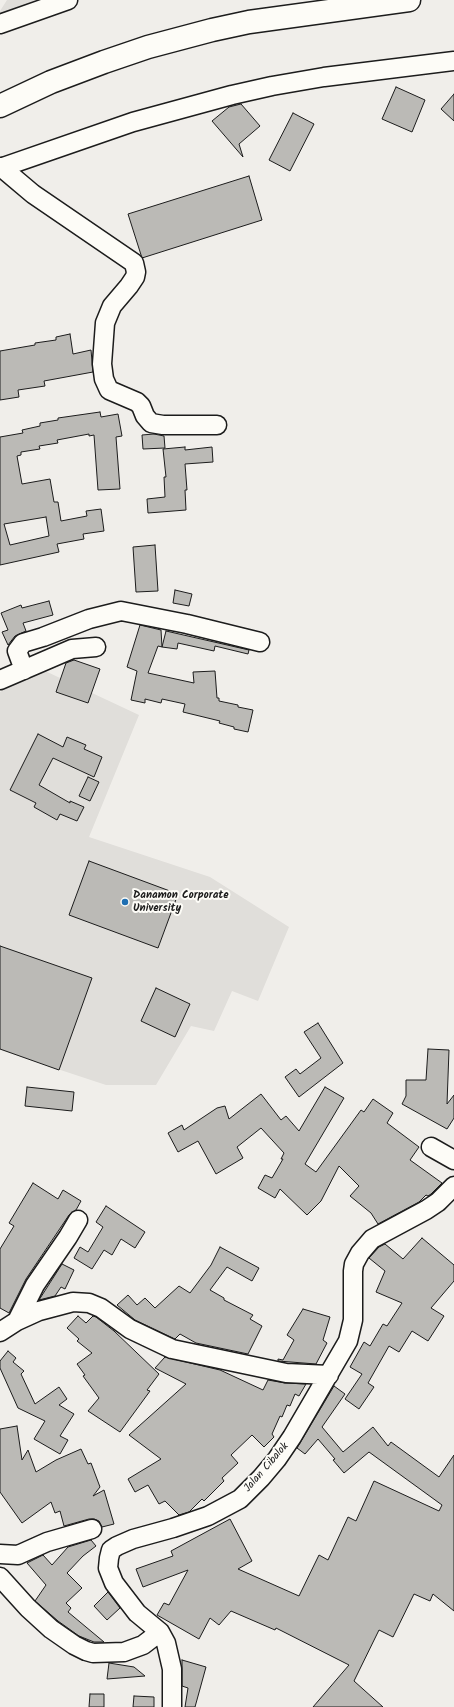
<!DOCTYPE html>
<html>
<head>
<meta charset="utf-8">
<style>
	body { margin:0 }
	canvas { display:block; background:#f0eeea }
</style>
</head>
<body>
<canvas width="454" height="1707"></canvas>
<script>
const g = document.querySelector('canvas').getContext('2d');
g.lineJoin = 'round';
function fill(path, color) { g.fillStyle = color; g.fill(path, 'evenodd'); }
const shape = rows => new Path2D(rows.map(r => 'M' + r).join(''));
function strokePath(path, color, width, dash) { g.strokeStyle = color; g.lineWidth = width; g.lineCap = dash ? 'butt' : 'round'; g.setLineDash(dash || []); g.stroke(path); }
function write(font, color, halo, rows, align = 'center') {
  g.font = font + ' Kalam,sans-serif'; g.lineWidth = 4; g.setLineDash([]); g.textBaseline = 'middle'; g.strokeStyle = halo; g.fillStyle = color; for (const [text, x, y, turn = 0] of rows) {
    g.save(); g.translate(x, y); g.rotate((+turn || 0) * Math.PI / 180); g.textAlign = isNaN(turn) ? turn : align; if (halo) g.strokeText(text, 0, 0); g.fillText(text, 0, 0); g.restore();
  }
}
fill(shape([
	[7,0,38,0,0,16,0,11],
	[43,670,139,715,89,837,210,877,289,927,258,1001,232,991,214,1031,191,1026,156,1085,106,1085,0,1050,0,692]
]), '#e0deda');
const building = shape([
	[396,87,425,100,412,132,382,119,396,87],
	[454,94,454,121,441,109,454,94],
	[241,104,260,126,239,144,243,157,212,121,229,107,241,104],
	[293,113,314,124,290,171,269,160,293,113],
	[249,176,262,220,142,258,128,214,249,176],
	[70,334,73,354,91,350,93,372,44,381,45,386,18,390,19,397,0,400,0,351,35,345,35,343,56,340,56,337,70,334],
	[100,412,101,417,118,414,122,436,116,437,120,489,98,490,94,435,89,436,89,434,57,440,58,443,39,446,40,449,21,452,21,455,17,456,22,484,50,479,54,502,58,502,61,521,87,516,86,511,101,509,104,531,83,534,84,539,57,544,59,552,0,565,0,437,23,433,22,430,40,426,40,423,58,420,58,418,100,412],
	[46,517,49,536,10,545,4,524,46,517],
	[154,434,164,436,165,448,143,449,142,435,154,434],
	[185,447,185,450,212,447,213,462,185,464,187,490,185,490,186,510,148,513,147,499,165,497,164,477,166,477,163,449,185,447],
	[155,545,158,591,136,592,133,547,155,545],
	[175,590,192,594,189,606,173,603,175,590],
	[49,601,53,615,23,623,26,631,15,636,8,645,2,632,8,630,1,613,21,605,22,608,49,601],
	[140,625,161,630,162,647,158,646,148,673,194,683,193,672,215,671,217,698,219,698,219,701,238,705,238,707,253,710,248,732,234,729,234,727,219,723,220,721,183,712,185,704,162,699,161,703,145,699,145,703,131,700,137,671,127,667,140,625],
	[166,631,249,650,248,654,215,646,214,651,178,643,177,649,162,647,166,631],
	[74,660,100,669,88,703,56,692,66,663,74,660],
	[38,734,63,747,67,737,86,745,84,749,102,757,94,777,53,758,39,785,70,803,70,801,84,807,77,821,60,814,57,820,34,807,36,803,10,790,38,734],
	[88,777,99,782,90,801,79,796,88,777],
	[89,861,178,894,158,948,69,915,89,861],
	[0,946,92,978,59,1070,0,1049,0,946],
	[156,988,190,1004,175,1037,141,1021,156,988],
	[318,1023,343,1063,299,1097,285,1077,296,1069,300,1074,321,1058,304,1032,318,1023],
	[428,1049,449,1050,447,1104,454,1095,454,1118,447,1129,402,1104,406,1096,406,1080,426,1080,428,1049],
	[27,1087,74,1092,72,1111,25,1106,27,1087],
	[325,1087,344,1098,305,1164,316,1172,361,1110,364,1112,373,1099,393,1113,387,1123,419,1147,410,1160,442,1183,431,1194,428,1196,426,1195,419,1202,378,1224,371,1213,350,1196,359,1186,339,1166,321,1201,307,1215,280,1189,275,1198,258,1188,265,1175,272,1178,283,1159,281,1159,284,1153,261,1128,237,1147,243,1158,216,1174,198,1141,178,1152,168,1133,182,1125,184,1130,217,1108,225,1106,229,1119,261,1094,281,1120,286,1116,299,1131,325,1087],
	[33,1183,58,1199,63,1190,81,1201,76,1210,69,1215,26,1279,9,1313,0,1308,0,1249,14,1226,9,1223,33,1183],
	[106,1206,145,1232,135,1248,121,1239,112,1255,104,1250,92,1269,74,1258,80,1247,88,1252,103,1227,96,1222,106,1206],
	[422,1238,454,1265,454,1281,431,1308,444,1316,428,1341,412,1331,399,1352,389,1346,368,1383,374,1387,359,1409,345,1399,362,1374,350,1367,364,1342,370,1346,383,1324,387,1326,402,1303,376,1292,385,1271,369,1258,379,1247,385,1244,403,1259,422,1238],
	[220,1247,259,1268,252,1281,227,1267,210,1290,224,1298,224,1300,253,1315,250,1319,262,1326,248,1354,196,1343,180,1334,175,1339,135,1320,117,1305,128,1295,137,1305,145,1298,155,1308,179,1286,190,1293,211,1265,220,1247],
	[62,1264,74,1270,65,1289,61,1287,55,1296,39,1300,62,1264],
	[303,1309,330,1317,323,1340,327,1343,316,1364,278,1361,278,1359,283,1360,294,1340,287,1335,303,1309],
	[78,1316,86,1323,93,1316,96,1317,114,1331,159,1374,147,1390,150,1391,120,1432,88,1411,99,1398,83,1376,85,1375,77,1364,92,1353,77,1341,79,1339,67,1328,78,1316],
	[8,1351,16,1358,13,1362,24,1371,21,1374,35,1404,59,1387,67,1399,59,1405,74,1414,60,1436,68,1440,60,1454,34,1439,45,1421,18,1408,0,1368,0,1361,8,1351],
	[165,1357,220,1370,263,1390,268,1380,285,1383,306,1384,299,1396,295,1394,290,1406,287,1405,282,1417,280,1416,272,1434,274,1437,264,1447,252,1435,231,1455,238,1463,222,1478,224,1481,204,1501,202,1499,189,1512,179,1515,165,1501,159,1504,148,1485,135,1492,128,1479,161,1459,129,1435,186,1384,155,1368,165,1357],
	[334,1386,345,1394,322,1427,343,1452,373,1427,388,1446,391,1442,439,1477,454,1455,454,1611,433,1594,430,1601,414,1594,393,1637,379,1630,354,1681,383,1707,313,1707,349,1665,276,1628,275,1630,231,1611,219,1625,210,1618,199,1639,157,1615,164,1603,169,1605,188,1570,143,1587,136,1569,173,1556,171,1551,230,1519,252,1561,238,1569,299,1596,319,1555,328,1560,348,1517,356,1521,374,1481,439,1511,442,1505,369,1452,344,1473,333,1460,335,1459,318,1439,305,1454,297,1448,334,1386],
	[17,1426,22,1460,28,1450,36,1472,56,1460,81,1449,88,1464,91,1463,100,1487,93,1496,104,1490,114,1524,102,1527,99,1521,94,1519,89,1519,64,1526,60,1511,55,1513,51,1502,22,1523,0,1492,0,1429,17,1426],
	[91,1540,96,1546,83,1556,67,1573,82,1588,66,1603,71,1608,68,1612,104,1642,94,1642,79,1636,58,1621,35,1601,46,1585,27,1563,43,1555,52,1565,68,1547,91,1540],
	[108,1592,120,1608,107,1620,94,1606,108,1592],
	[182,1660,206,1667,195,1707,185,1707,188,1688,182,1686,182,1660],
	[109,1663,134,1667,145,1676,107,1679,109,1663],
	[90,1694,104,1694,104,1707,89,1707,90,1694],
	[134,1696,154,1697,154,1707,133,1707,134,1696]
]);
fill(building, '#bbbab6');
strokePath(building, '#1c1c1c', 1);
const minor = shape([
	[0,24,68,0],
	[1,167,33,194,134,263,136,272,135,277,129,286,112,306,105,323,102,364,104,379,109,390,137,402,141,406,145,416,151,423,163,425,217,425],
	[0,168,133,122,232,95,272,86,324,77,454,61],
	[24,670,17,651,23,643,43,637,89,619,121,611,187,624,260,642],
	[0,680,72,649,96,647],
	[431,1147,454,1160],
	[17,1321,35,1285,68,1237,78,1220],
	[0,1332,17,1321,39,1311,73,1302,89,1303,101,1308,130,1329,172,1349,286,1373,329,1375],
	[0,1554,18,1555,47,1542,92,1529],
	[0,1577,28,1608,51,1629,74,1645,86,1651,93,1653,124,1652,143,1645,160,1632],
	[172,1707,172,1669,166,1643,160,1632,137,1613,114,1583,108,1568,109,1558,111,1550,117,1546,133,1539,173,1528,208,1516,240,1499,261,1478,277,1459,292,1437,348,1341,353,1320,353,1271,354,1264,360,1253,372,1239,426,1210,438,1202,454,1186]
]);
const highway = shape([
	[0,106,51,82,104,62,148,47,212,30,249,22,409,0]
]);
strokePath(minor, '#1c1c1c', 21);
strokePath(highway, '#1c1c1c', 25);
strokePath(minor, '#fdfcf7', 18);
strokePath(highway, '#fdfcf7', 22);
for (const [x, y, r, color] of [
	[125,902,4,"#1f6fb2"]
]) { const dot = new Path2D(); dot.arc(x, y, r, 0, 2 * Math.PI); g.fillStyle = color; g.fill(dot); strokePath(dot, '#fdfcf7', 1.5); }
write('bold 11px', '#1c1c1c', '#fdfcf7', [
	["Danamon Corporate",133,896],
	["University",133,909]
], 'left');
write('11px', '#1c1c1c', '#fdfcf7', [
	["Jalan Cibalok",267,1468,-49]
]);
</script>
</body>
</html>
